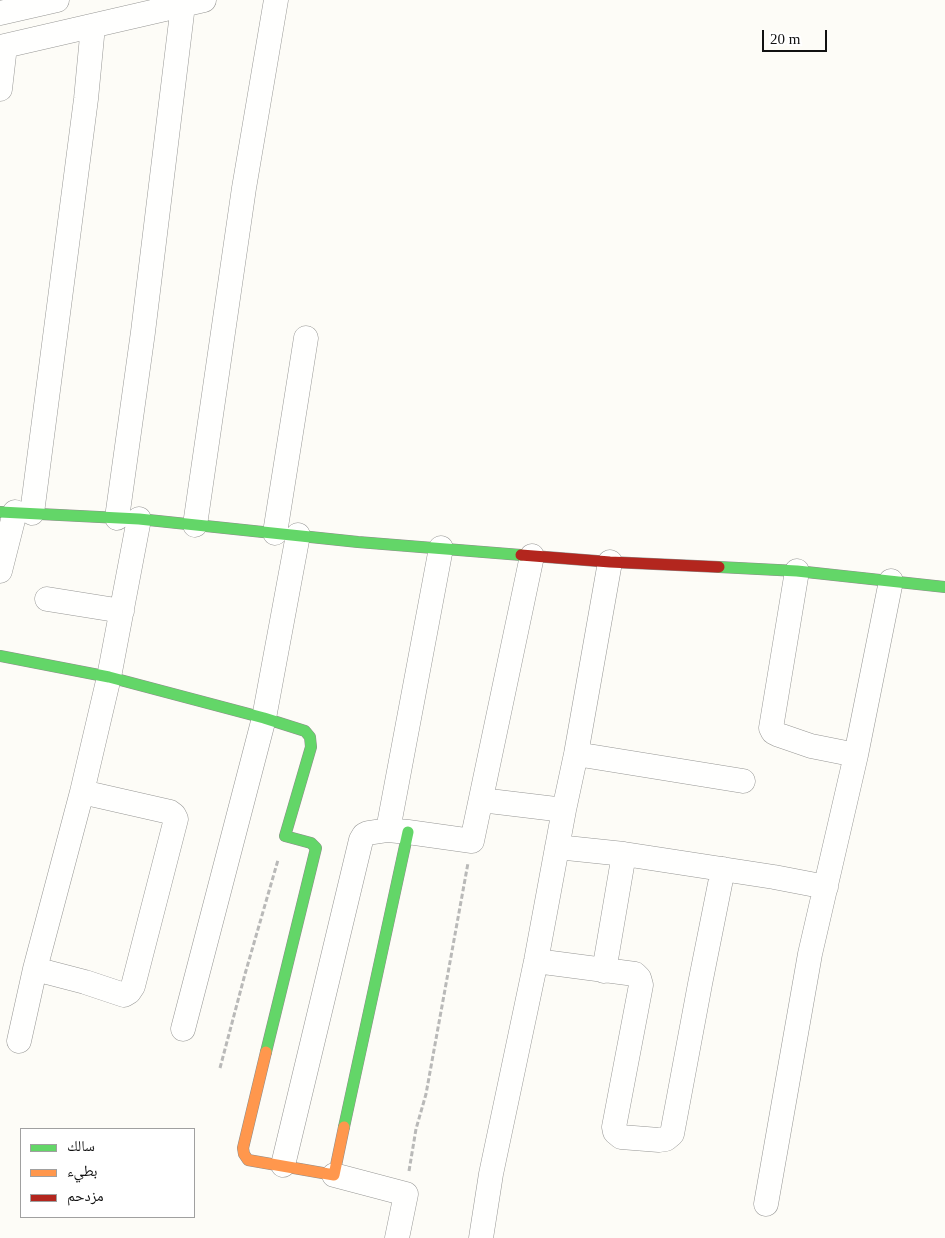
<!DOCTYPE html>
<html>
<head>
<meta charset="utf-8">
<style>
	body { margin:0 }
	#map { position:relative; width:945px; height:1238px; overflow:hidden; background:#fdfcf7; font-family:"Times New Roman","Noto Naskh Arabic",serif }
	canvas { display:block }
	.legend { position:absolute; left:20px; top:1128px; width:175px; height:90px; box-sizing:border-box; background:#fff; border:1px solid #a0a0a0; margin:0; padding:6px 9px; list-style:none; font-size:15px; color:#111 }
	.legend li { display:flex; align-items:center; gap:10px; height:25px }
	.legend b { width:25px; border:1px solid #a0a0a0 }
	.scale { position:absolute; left:762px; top:30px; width:65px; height:22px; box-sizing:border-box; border:2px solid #111; border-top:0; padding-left:6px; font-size:15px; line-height:18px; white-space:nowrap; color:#111; -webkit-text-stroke:4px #fff; paint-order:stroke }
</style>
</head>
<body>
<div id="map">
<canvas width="945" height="1238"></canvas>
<ul class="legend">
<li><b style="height:6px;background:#63d668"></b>سالك</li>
<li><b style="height:6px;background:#ff974d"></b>بطيء</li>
<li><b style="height:6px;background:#b3261e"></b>مزدحم</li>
</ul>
<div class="scale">20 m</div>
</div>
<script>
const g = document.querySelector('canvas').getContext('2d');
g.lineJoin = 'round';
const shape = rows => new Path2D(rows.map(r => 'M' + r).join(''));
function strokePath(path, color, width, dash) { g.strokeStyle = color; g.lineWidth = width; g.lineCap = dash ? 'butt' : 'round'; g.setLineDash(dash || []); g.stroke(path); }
const street = shape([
	[0,13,57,0],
	[0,47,204,0],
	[0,89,5,46],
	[32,513,86,99,93,26],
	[117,518,143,332,183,5],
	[195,525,244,188,276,0],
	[275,533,306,338],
	[0,571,15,512],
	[797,571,771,728,773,732,779,735,811,746,856,755],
	[47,599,122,611],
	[576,754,743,781],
	[82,792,109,677,139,519],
	[481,800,564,810],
	[388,830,441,548],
	[557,847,624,854,774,877,826,887],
	[536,961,635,974,639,978,641,985,614,1127,615,1132,621,1137,659,1140,666,1139,672,1134,700,984,723,869],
	[604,971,624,854],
	[183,1029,264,718,298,535],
	[19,1041,35,969,82,792,170,812,174,815,176,819,133,986,129,992,124,995,85,982,35,969],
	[283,1165,361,840,364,835,368,833,388,830,408,832,472,841,532,556],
	[334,1175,406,1194,397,1238],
	[766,1204,810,954,856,755,891,581],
	[481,1238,491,1174,536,961,564,810,576,754,610,562]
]);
const fast = shape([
	[0,512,139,519,358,542,521,555],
	[719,567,797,571,945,587],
	[0,656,109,677,264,718,305,731,310,737,311,747,285,836,311,843,316,848,266,1052],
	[344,1127,408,832]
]);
const slow = shape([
	[266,1052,243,1148,244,1154,248,1160,334,1175,344,1127]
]);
const jam = shape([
	[521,555,610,562,719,567]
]);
strokePath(street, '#979795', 25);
strokePath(fast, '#8e8d8b', 12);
strokePath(slow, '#8e8d8b', 12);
strokePath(jam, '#8e8d8b', 12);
strokePath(shape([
	[220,1068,245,974,278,860],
	[409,1171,416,1129,426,1094,468,863]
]), '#b9b9b8', 3, [5, 2.5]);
strokePath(street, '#fffffe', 24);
strokePath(fast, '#63d668', 11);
strokePath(slow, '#ff974d', 11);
strokePath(jam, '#b3261e', 11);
</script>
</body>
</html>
